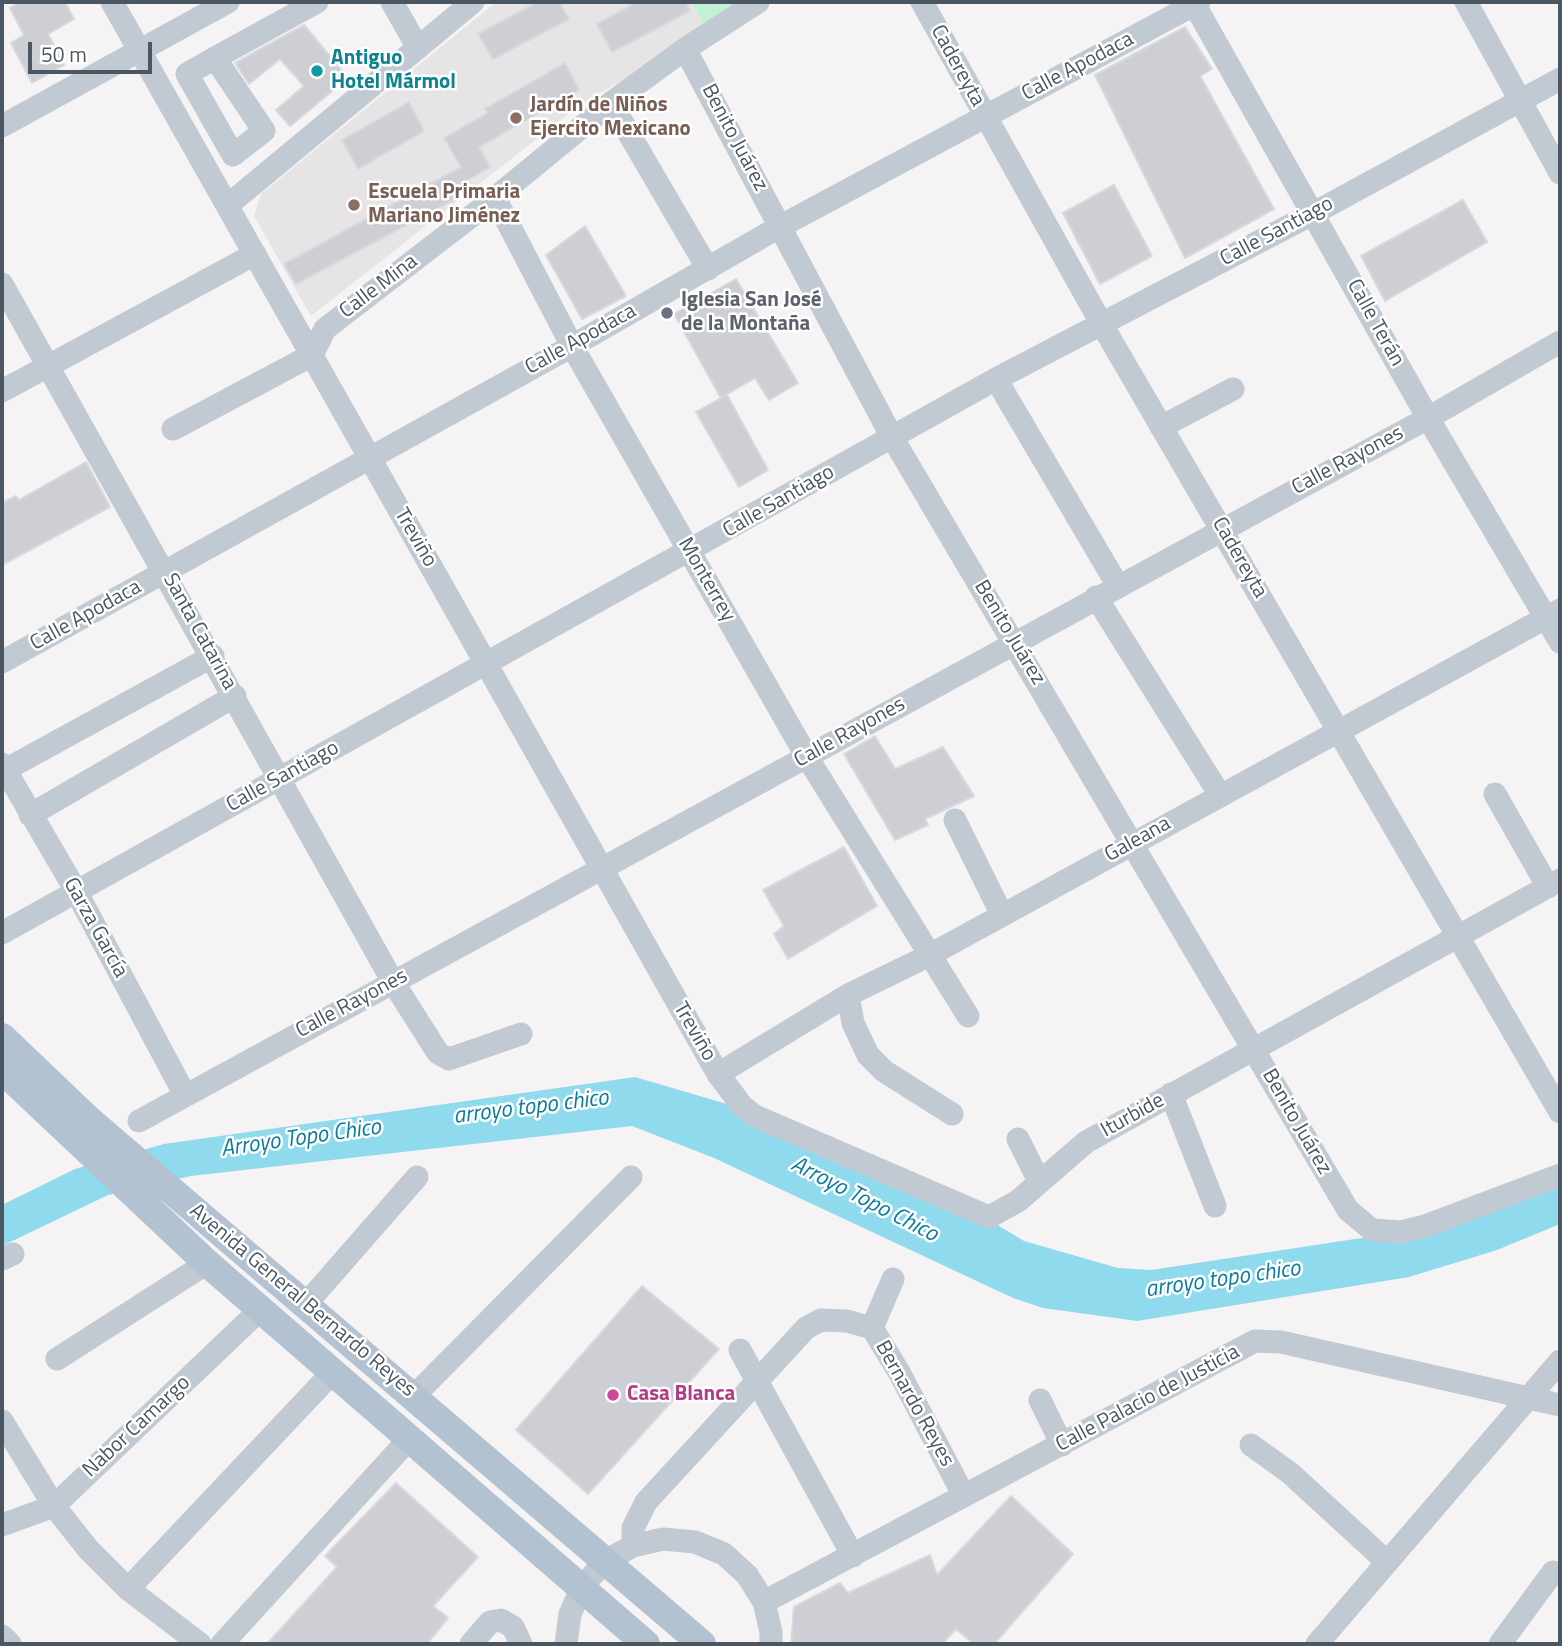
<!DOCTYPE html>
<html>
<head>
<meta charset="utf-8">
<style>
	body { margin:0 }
	#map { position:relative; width:1562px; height:1646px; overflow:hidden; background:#f5f3f3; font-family:"Titillium Web",sans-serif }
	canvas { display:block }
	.frame { position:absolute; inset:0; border:4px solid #4a5661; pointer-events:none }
	.scale { position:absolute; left:28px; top:42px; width:124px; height:32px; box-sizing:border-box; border:4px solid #4a5661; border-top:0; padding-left:9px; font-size:21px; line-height:24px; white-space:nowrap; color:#4a5661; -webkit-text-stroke:5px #fff; paint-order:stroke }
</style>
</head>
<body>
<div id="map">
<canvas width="1562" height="1646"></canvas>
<div class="frame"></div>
<div class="scale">50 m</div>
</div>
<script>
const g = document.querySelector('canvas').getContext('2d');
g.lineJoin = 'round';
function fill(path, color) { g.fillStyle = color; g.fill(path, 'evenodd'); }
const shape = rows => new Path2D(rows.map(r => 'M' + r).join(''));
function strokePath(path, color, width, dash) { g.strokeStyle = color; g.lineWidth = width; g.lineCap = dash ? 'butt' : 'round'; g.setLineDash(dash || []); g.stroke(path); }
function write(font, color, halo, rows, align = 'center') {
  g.font = font + ' "Titillium Web",sans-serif'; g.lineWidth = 5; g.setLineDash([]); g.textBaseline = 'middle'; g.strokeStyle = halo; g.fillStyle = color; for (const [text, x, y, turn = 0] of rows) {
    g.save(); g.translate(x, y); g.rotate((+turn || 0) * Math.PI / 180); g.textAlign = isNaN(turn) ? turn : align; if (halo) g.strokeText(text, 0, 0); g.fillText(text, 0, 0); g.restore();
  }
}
fill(shape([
	[496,2,692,2,708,34,585,101,311,316,254,216,261,194]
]), '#e6e4e5');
fill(shape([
	[692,2,758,2,708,34]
]), '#c3f1d5');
fill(shape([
	[635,1077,744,1109,978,1213,1024,1241,1118,1268,1151,1270,1401,1232,1560,1175,1560,1224,1497,1250,1409,1277,1137,1321,1043,1308,1013,1298,714,1158,632,1126,191,1176,108,1195,2,1246,2,1205,75,1169,164,1144]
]), '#90daee');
const building = shape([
	[21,2,65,2,74,19,48,34,64,65,32,83,11,43,24,35,10,8,21,2],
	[538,2,559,2,569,19,493,59,478,34,538,2],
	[637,2,686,2,690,11,612,52,597,24,637,2],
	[304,25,348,78,290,126,276,110,304,86,280,59,249,84,235,63,304,25],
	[1185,27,1212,69,1200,76,1274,209,1185,258,1095,75,1185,27],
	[565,63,579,90,479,147,490,167,454,188,459,197,296,284,284,264,461,167,444,138,488,113,485,109,565,63],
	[409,102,424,131,358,169,342,140,409,102],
	[1114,185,1152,256,1100,284,1063,213,1114,185],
	[1463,200,1487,242,1385,301,1361,256,1463,200],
	[585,226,626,296,582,319,546,255,585,226],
	[736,279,798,383,769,400,755,378,722,397,727,395,768,470,739,487,696,412,721,398,674,314,736,279],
	[86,462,110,507,2,565,2,503,16,496,19,500,86,462],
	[875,736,895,769,943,747,974,796,925,819,928,825,895,840,844,754,875,736],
	[844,847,877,906,788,959,774,934,784,926,763,890,844,847],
	[642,1286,719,1349,588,1494,516,1430,642,1286],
	[396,1483,478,1557,433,1606,448,1618,427,1644,267,1644,337,1567,325,1556,396,1483],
	[1011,1496,1073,1554,994,1644,974,1644,956,1629,942,1644,791,1644,794,1607,840,1583,848,1593,930,1555,937,1575,1011,1496]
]);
fill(building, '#cdcfd5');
strokePath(building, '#d7d9de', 2);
strokePath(shape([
	[112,2,718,1074,742,1106,755,1116,989,1217,1018,1201,1086,1142,1560,880],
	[392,2,418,48],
	[922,2,1101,323,1560,1112],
	[1193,2,1428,418,1560,642],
	[1466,2,1560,173],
	[685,49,892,437,1348,1210,1372,1230,1401,1232,1425,1226,1560,1175],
	[215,58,264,131,233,155,187,74,215,58,317,2],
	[611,103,708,269],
	[2,126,228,2],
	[495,198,572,346,807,757,968,1016],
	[228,205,473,2],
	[2,284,393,982,438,1053,449,1059,521,1034],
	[996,379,1118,586],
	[2,391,255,254],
	[1161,427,1233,389],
	[173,429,312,355,325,329,495,198,611,103,685,49,758,2],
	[1096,597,1220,795],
	[2,662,572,346,781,226,1199,2],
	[2,764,76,891,185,1095],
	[5,770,213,656],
	[1495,794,1548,887],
	[30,815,235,696],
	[955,820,1002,915],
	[2,933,996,379,1314,213,1560,79],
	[848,995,853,1023,868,1055,884,1071,952,1114],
	[718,1074,848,995,928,956,1560,610],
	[1171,1094,1215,1206],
	[139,1121,1428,418,1560,342],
	[1018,1139,1039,1181],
	[2,1259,13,1254],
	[306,1304,417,1177],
	[872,1328,893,1279],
	[740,1350,853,1556],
	[57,1359,207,1263],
	[414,1396,631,1177],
	[1040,1400,1062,1445],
	[2,1421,54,1506,88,1549,128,1589,200,1644],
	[1251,1445,1290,1473,1387,1562],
	[2,1525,54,1506,261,1309],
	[633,1546,633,1528,646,1502,806,1328,821,1320,847,1321,872,1328,899,1372,964,1496],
	[128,1589,333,1372],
	[764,1602,1255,1341,1281,1342,1560,1405],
	[2,1636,10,1644],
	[222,1644,410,1438],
	[471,1644,490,1622,501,1620,513,1627,521,1644],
	[566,1644,570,1614,582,1587,605,1561,633,1546,663,1539,695,1542,724,1554,747,1575,764,1602,771,1632,771,1644],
	[1317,1644,1560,1361],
	[1500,1644,1553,1572]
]), '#c1cad2', 23);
strokePath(shape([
	[2,1037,89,1120,702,1644],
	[2,1070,207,1263,646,1644]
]), '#b3c2d1', 28);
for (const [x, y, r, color] of [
	[317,71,7,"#0f9aa8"],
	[516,118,7,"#8d6e63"],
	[354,205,7,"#8d6e63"],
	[667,313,7,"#6b7280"],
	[613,1395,7,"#d1479c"]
]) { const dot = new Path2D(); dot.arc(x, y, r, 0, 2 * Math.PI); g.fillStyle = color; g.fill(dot); strokePath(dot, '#fff', 2.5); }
write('bold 21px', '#0d838f', '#fff', [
	["Antiguo",331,59],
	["Hotel Mármol",331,83]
], 'left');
write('21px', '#4a5661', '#fff', [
	["Cadereyta",957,66,61],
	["Calle Apodaca",1078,67,-28],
	["Benito Juárez",734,138,62],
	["Calle Santiago",1277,232,-28],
	["Calle Mina",379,287,-37],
	["Calle Terán",1375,323,61],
	["Calle Apodaca",581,340,-29],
	["Calle Rayones",1348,461,-28],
	["Calle Santiago",779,502,-30],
	["Treviño",415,538,60],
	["Cadereyta",1239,558,60],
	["Monterrey",706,580,60],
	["Calle Apodaca",86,616,-29],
	["Santa Catarina",199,632,61],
	["Benito Juárez",1009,633,59],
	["Calle Rayones",850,733,-29],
	["Calle Santiago",283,777,-29],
	["Galeana",1138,840,-29],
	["Garza García",95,928,61],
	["Calle Rayones",352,1004,-28],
	["Treviño",694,1032,60],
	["Iturbide",1133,1116,-29],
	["Benito Juárez",1296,1122,60],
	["Avenida General Bernardo Reyes",302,1301,40],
	["Calle Palacio de Justicia",1148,1399,-28],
	["Bernardo Reyes",914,1404,61],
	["Nabor Camargo",137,1427,-43]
]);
write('bold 21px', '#785e54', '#fff', [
	["Jardín de Niños",530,106],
	["Ejercito Mexicano",530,130],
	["Escuela Primaria",368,193],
	["Mariano Jiménez",368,217]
], 'left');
write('bold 21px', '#5b616d', '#fff', [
	["Iglesia San José",681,301],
	["de la Montaña",681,325]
], 'left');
write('bold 21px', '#b23c85', '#fff', [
	["Casa Blanca",627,1395]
], 'left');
write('italic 23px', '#0c7c9b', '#fff', [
	["arroyo topo chico",531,1108,-7],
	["Arroyo Topo Chico",301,1139,-8],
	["Arroyo Topo Chico",864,1200,27],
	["arroyo topo chico",1223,1280,-8]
]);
</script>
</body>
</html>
